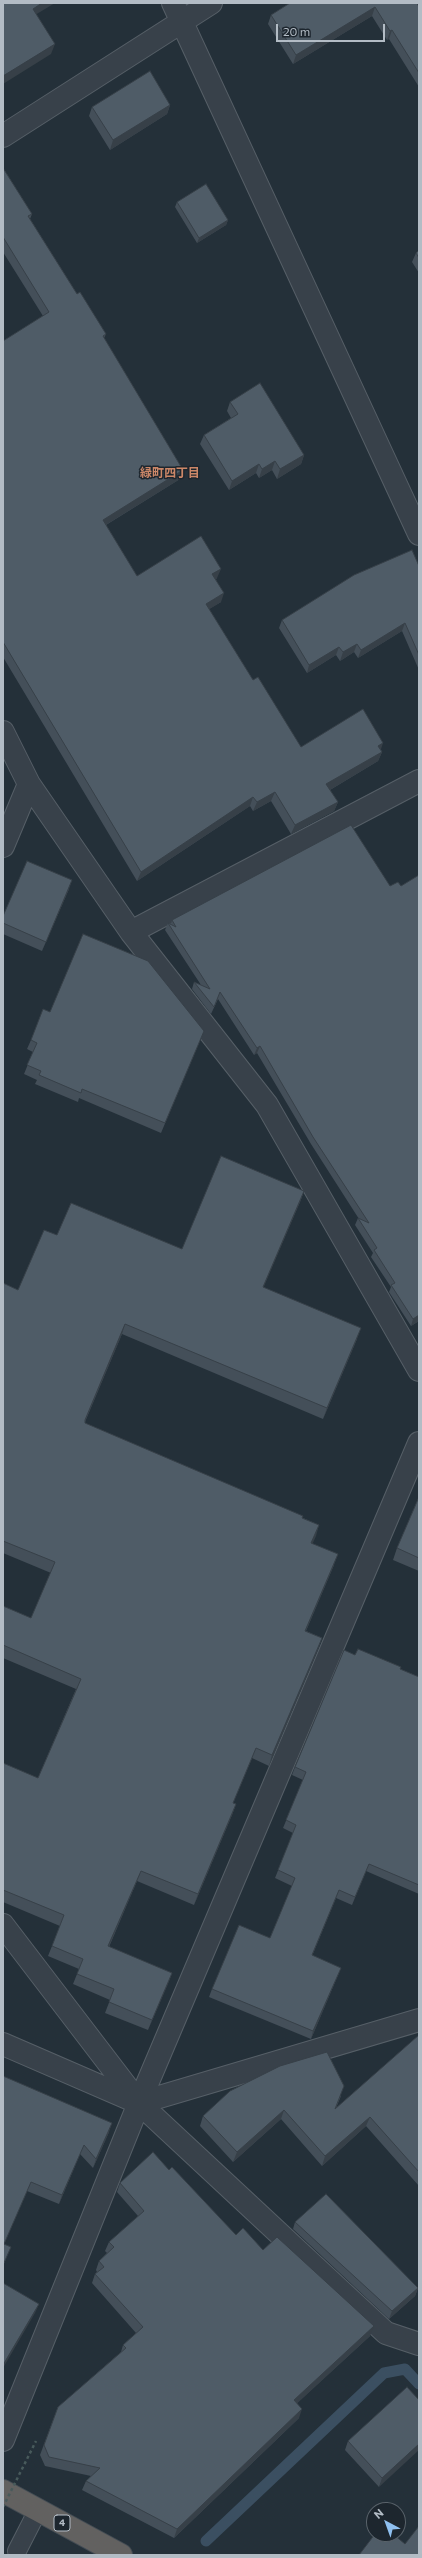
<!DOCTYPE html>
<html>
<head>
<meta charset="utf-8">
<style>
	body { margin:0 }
	#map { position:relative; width:422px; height:2558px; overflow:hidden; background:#243039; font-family:Commissioner,sans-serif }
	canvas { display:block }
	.frame { position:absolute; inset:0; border:4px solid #b3bcc5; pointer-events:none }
	.north { position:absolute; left:366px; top:2502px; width:40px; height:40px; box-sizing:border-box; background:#1d262e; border:1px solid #59626a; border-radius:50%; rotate:319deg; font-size:11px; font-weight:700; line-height:16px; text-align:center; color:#b3bcc5 }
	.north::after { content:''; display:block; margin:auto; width:14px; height:18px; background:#8ebfef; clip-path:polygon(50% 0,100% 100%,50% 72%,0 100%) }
	.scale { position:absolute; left:276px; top:24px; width:109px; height:18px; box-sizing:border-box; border:2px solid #b3bcc5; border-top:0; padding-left:5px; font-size:12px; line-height:14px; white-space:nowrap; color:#b3bcc5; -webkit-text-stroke:3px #1d262e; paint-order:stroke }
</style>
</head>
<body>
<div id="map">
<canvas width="422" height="2558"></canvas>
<div class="frame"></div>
<div class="north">N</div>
<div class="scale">20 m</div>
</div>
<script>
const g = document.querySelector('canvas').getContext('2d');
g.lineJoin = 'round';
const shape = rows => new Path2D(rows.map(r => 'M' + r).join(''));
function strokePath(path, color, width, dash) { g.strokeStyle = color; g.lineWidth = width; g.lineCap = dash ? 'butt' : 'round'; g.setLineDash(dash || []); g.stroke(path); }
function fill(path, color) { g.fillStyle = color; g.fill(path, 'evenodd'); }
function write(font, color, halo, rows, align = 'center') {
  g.font = font + ' Commissioner,"Noto Sans JP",sans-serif'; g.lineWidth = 3; g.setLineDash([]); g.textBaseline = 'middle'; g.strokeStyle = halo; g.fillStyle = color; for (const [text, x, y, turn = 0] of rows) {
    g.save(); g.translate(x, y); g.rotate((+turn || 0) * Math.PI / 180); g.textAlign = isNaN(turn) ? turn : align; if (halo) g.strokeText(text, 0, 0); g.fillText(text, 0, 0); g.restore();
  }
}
strokePath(shape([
	[206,2541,384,2373,405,2369,419,2384]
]), '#3b4f61', 11);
const service = shape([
	[17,2551,38,2510]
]);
const minor = shape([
	[173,3,419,534],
	[3,136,211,3],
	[3,732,29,784,131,932,267,1105,419,1370],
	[3,846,29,784],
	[131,932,419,781],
	[3,1925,139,2103,386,2333,419,2344],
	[3,2044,139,2103,419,2020],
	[3,2440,139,2103,419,1443]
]);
const trunk = shape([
	[3,2491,121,2555]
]);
strokePath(service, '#565f67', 20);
strokePath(minor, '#565f67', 24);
strokePath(trunk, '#434c54', 24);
strokePath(service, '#38414a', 18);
strokePath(minor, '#38414a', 22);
strokePath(trunk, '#626160', 22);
strokePath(shape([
	[3,2507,36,2441]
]), '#485a5b', 2.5, [3, 3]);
fill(shape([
	[290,3,419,7,419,87,389,39,387,40,372,16,293,64,268,24,271,15],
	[170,105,167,114,110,150,89,116,92,107],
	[3,168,32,214,30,219,77,294,106,334,104,338,183,470,180,479,106,525,137,576,217,578,216,579,221,602,209,609,253,680,301,747,381,750,382,752,378,761,330,790,338,802,334,811,291,834,271,801,253,811,250,806,137,881,3,657,3,341,43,316,3,252],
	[177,202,228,220,226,225,197,243,175,207],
	[419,250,419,273,412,262,416,253],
	[230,402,304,455,301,464,277,479,272,470,259,478,256,473,229,490,200,444,204,435,231,418,227,411],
	[419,566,419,670,402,631,358,658,354,652,340,661,336,655,307,673,279,628,282,620],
	[351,825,419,1321,411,1326,389,1292,391,1287,371,1257,373,1253,355,1225,358,1218,359,1219,311,1144,257,1053,254,1055,218,999,211,1014,192,989,194,982,201,985,165,930,168,923,171,924,172,920],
	[69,889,42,951,3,934,3,916],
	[50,1012,204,1031,161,1133,79,1098,78,1102,35,1084,37,1080,24,1074,33,1052,27,1049,31,1040],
	[304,1191,300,1202,263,1287,357,1339,323,1419,122,1334,85,1422,85,1423,319,1525,312,1543,334,1565,306,1631,322,1638,318,1649,269,1766,252,1758,233,1803,236,1804,232,1815,194,1905,137,1881,109,1947,172,1973,148,2030,105,2013,110,2000,73,1984,79,1969,48,1956,60,1926,3,1902,3,1763,38,1778,76,1689,3,1658,3,1606,31,1618,51,1573,3,1553,3,1283,18,1290,57,1235,182,1249],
	[419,1497,419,1571,393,1560,397,1548],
	[355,1655,400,1669,419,1677,419,1894,366,1871,352,1905,336,1898,312,1956,341,1968,311,2039,209,1997,212,1989,270,1938,292,1886,275,1878,293,1833,283,1828,303,1780,292,1775,295,1767],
	[419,2035,419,2186,366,2126,322,2166,281,2119,233,2162,200,2126,203,2116,341,2096,336,2108],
	[3,2076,109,2132,93,2168,80,2154,59,2204,27,2191,4,2244,7,2256,3,2266],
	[169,2170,236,2235,263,2250,370,2336,297,2403,299,2418,174,2538,82,2490,86,2481,91,2476,45,2466,40,2455,58,2407,121,2352,123,2345,136,2333,92,2283,95,2274,97,2272,96,2270,99,2261,107,2253,105,2251,109,2242,138,2216,117,2192,120,2183],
	[295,2222,418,2288,415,2296,389,2319,293,2229],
	[419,2400,379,2487,345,2450,348,2441]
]), '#444f59');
fill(shape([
	[42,3,55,3,30,18,33,9],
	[375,7,372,16,293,64,296,55],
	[392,30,389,39,387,40,390,31],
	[55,44,51,54,3,84,3,76],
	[170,105,167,114,110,150,113,140],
	[228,220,226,225,197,243,199,238],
	[304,455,301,464,277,479,280,469],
	[275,461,272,470,259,478,262,469],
	[259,464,256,473,229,490,232,481],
	[183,470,180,479,99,529,103,520],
	[221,569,217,578,209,583,212,574],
	[224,593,221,602,203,613,206,604],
	[405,623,402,631,358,658,361,650],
	[357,644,354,652,340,661,343,652],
	[339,647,336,655,307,673,309,665],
	[383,743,380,752,378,746],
	[382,752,378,761,323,794,326,784],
	[275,792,271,801,253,811,257,802],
	[253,797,250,806,137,881,141,872],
	[338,802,334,811,291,834,295,825],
	[72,880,69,889,42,951,46,942],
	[260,1046,257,1053,254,1055,257,1048],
	[304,1191,300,1202,259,1298,263,1287],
	[419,1315,419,1321,411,1326,413,1319],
	[125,1324,122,1334,81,1430,85,1420],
	[361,1328,357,1339,323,1419,327,1408],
	[319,1525,316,1536,308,1554,311,1543],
	[338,1554,334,1565,301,1642,305,1631],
	[322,1638,318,1649,269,1766,272,1755],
	[256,1748,252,1758,229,1813,233,1803],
	[236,1804,232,1815,194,1905,198,1894],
	[141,1871,137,1881,104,1957,108,1946],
	[339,1890,336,1898,309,1963,312,1955],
	[341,1968,338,1975,311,2039,313,2031],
	[172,1973,168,1984,148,2030,152,2020],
	[284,2110,281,2119,233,2162,237,2152],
	[370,2117,366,2126,322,2166,325,2156],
	[112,2123,109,2132,93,2168,96,2159],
	[84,2145,80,2154,59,2204,62,2195],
	[418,2288,415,2296,389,2319,392,2311],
	[39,2304,35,2313,3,2368,3,2365],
	[374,2326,370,2336,291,2409,294,2400],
	[302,2409,299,2418,174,2538,177,2529],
	[419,2444,419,2450,379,2487,382,2478]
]), '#374048');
const building = shape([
	[3,3,42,3,33,9,55,44,3,76,3,3],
	[290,3,417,3,419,7,419,73,392,30,390,31,375,7,296,55,271,15,290,3],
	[150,71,170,105,113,140,92,107,150,71],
	[3,168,32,214,28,216,77,294,80,292,106,334,103,336,183,470,103,520,137,576,201,536,221,569,212,574,224,593,206,604,253,680,258,677,301,747,363,709,383,743,378,746,382,752,326,784,338,802,295,825,275,792,257,802,253,797,141,872,3,642,3,341,49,312,3,237,3,168],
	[206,184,228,220,199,238,177,202,206,184],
	[419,250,419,258,416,253,419,250],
	[260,383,304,455,280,469,275,461,262,469,259,464,232,481,204,435,238,414,230,402,260,383],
	[412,550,419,566,419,655,405,623,361,650,357,644,343,652,339,647,309,665,282,620,354,575,412,550],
	[351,825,390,886,398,882,401,886,419,875,419,1315,413,1319,391,1285,395,1283,374,1250,377,1248,358,1218,369,1223,313,1137,260,1046,257,1048,220,992,214,1007,194,982,210,989,168,923,176,927,172,920,351,825],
	[27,861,72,880,46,942,3,923,3,916,27,861],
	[83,934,148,961,204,1031,165,1123,82,1089,81,1093,39,1075,41,1071,27,1065,37,1043,31,1040,43,1009,50,1012,83,934],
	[221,1156,304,1191,263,1287,361,1328,327,1408,125,1324,85,1420,85,1423,303,1516,302,1518,319,1525,311,1543,338,1554,305,1631,322,1638,272,1755,256,1748,233,1803,236,1804,198,1894,141,1871,108,1946,172,1973,152,2020,109,2002,114,1989,77,1974,83,1959,52,1946,64,1915,3,1890,3,1763,38,1778,81,1679,3,1645,3,1606,31,1618,55,1562,3,1541,3,1283,18,1290,44,1230,57,1235,71,1203,182,1249,221,1156],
	[419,1497,419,1558,397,1548,419,1497],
	[358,1649,401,1667,400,1669,419,1677,419,1885,369,1864,355,1897,339,1890,312,1955,341,1968,313,2031,212,1989,239,1925,270,1938,295,1878,278,1870,296,1825,286,1820,306,1772,295,1767,344,1650,355,1655,358,1649],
	[419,2035,419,2172,370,2117,325,2156,284,2110,237,2152,203,2116,230,2091,280,2066,327,2052,344,2086,335,2109,419,2035],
	[3,2076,112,2123,96,2159,84,2145,62,2195,31,2182,4,2244,11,2247,3,2265,3,2076],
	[153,2152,169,2170,172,2167,236,2235,243,2228,263,2250,277,2237,374,2326,294,2400,302,2409,177,2529,86,2481,100,2468,49,2457,44,2445,58,2407,126,2348,123,2345,143,2327,95,2274,104,2267,99,2261,114,2247,109,2242,144,2211,120,2183,153,2152],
	[326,2194,418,2288,392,2311,295,2222,326,2194],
	[3,2283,39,2304,3,2365,3,2283],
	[407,2387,419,2400,419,2444,382,2478,348,2441,407,2387],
	[419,2526,419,2555,359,2555,375,2534,393,2534,405,2544,419,2526]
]);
fill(building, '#4f5c67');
strokePath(building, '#374048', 1);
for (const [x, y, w] of [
	[62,2523,16]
]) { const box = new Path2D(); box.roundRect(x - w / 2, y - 8, w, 16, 3); g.fillStyle = '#1d262e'; g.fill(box); strokePath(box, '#b3bcc5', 1); }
write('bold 10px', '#b3bcc5', null, [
	["4",62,2523]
]);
write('bold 12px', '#cb8768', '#1d262e', [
	["緑町四丁目",170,473]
]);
</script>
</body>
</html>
